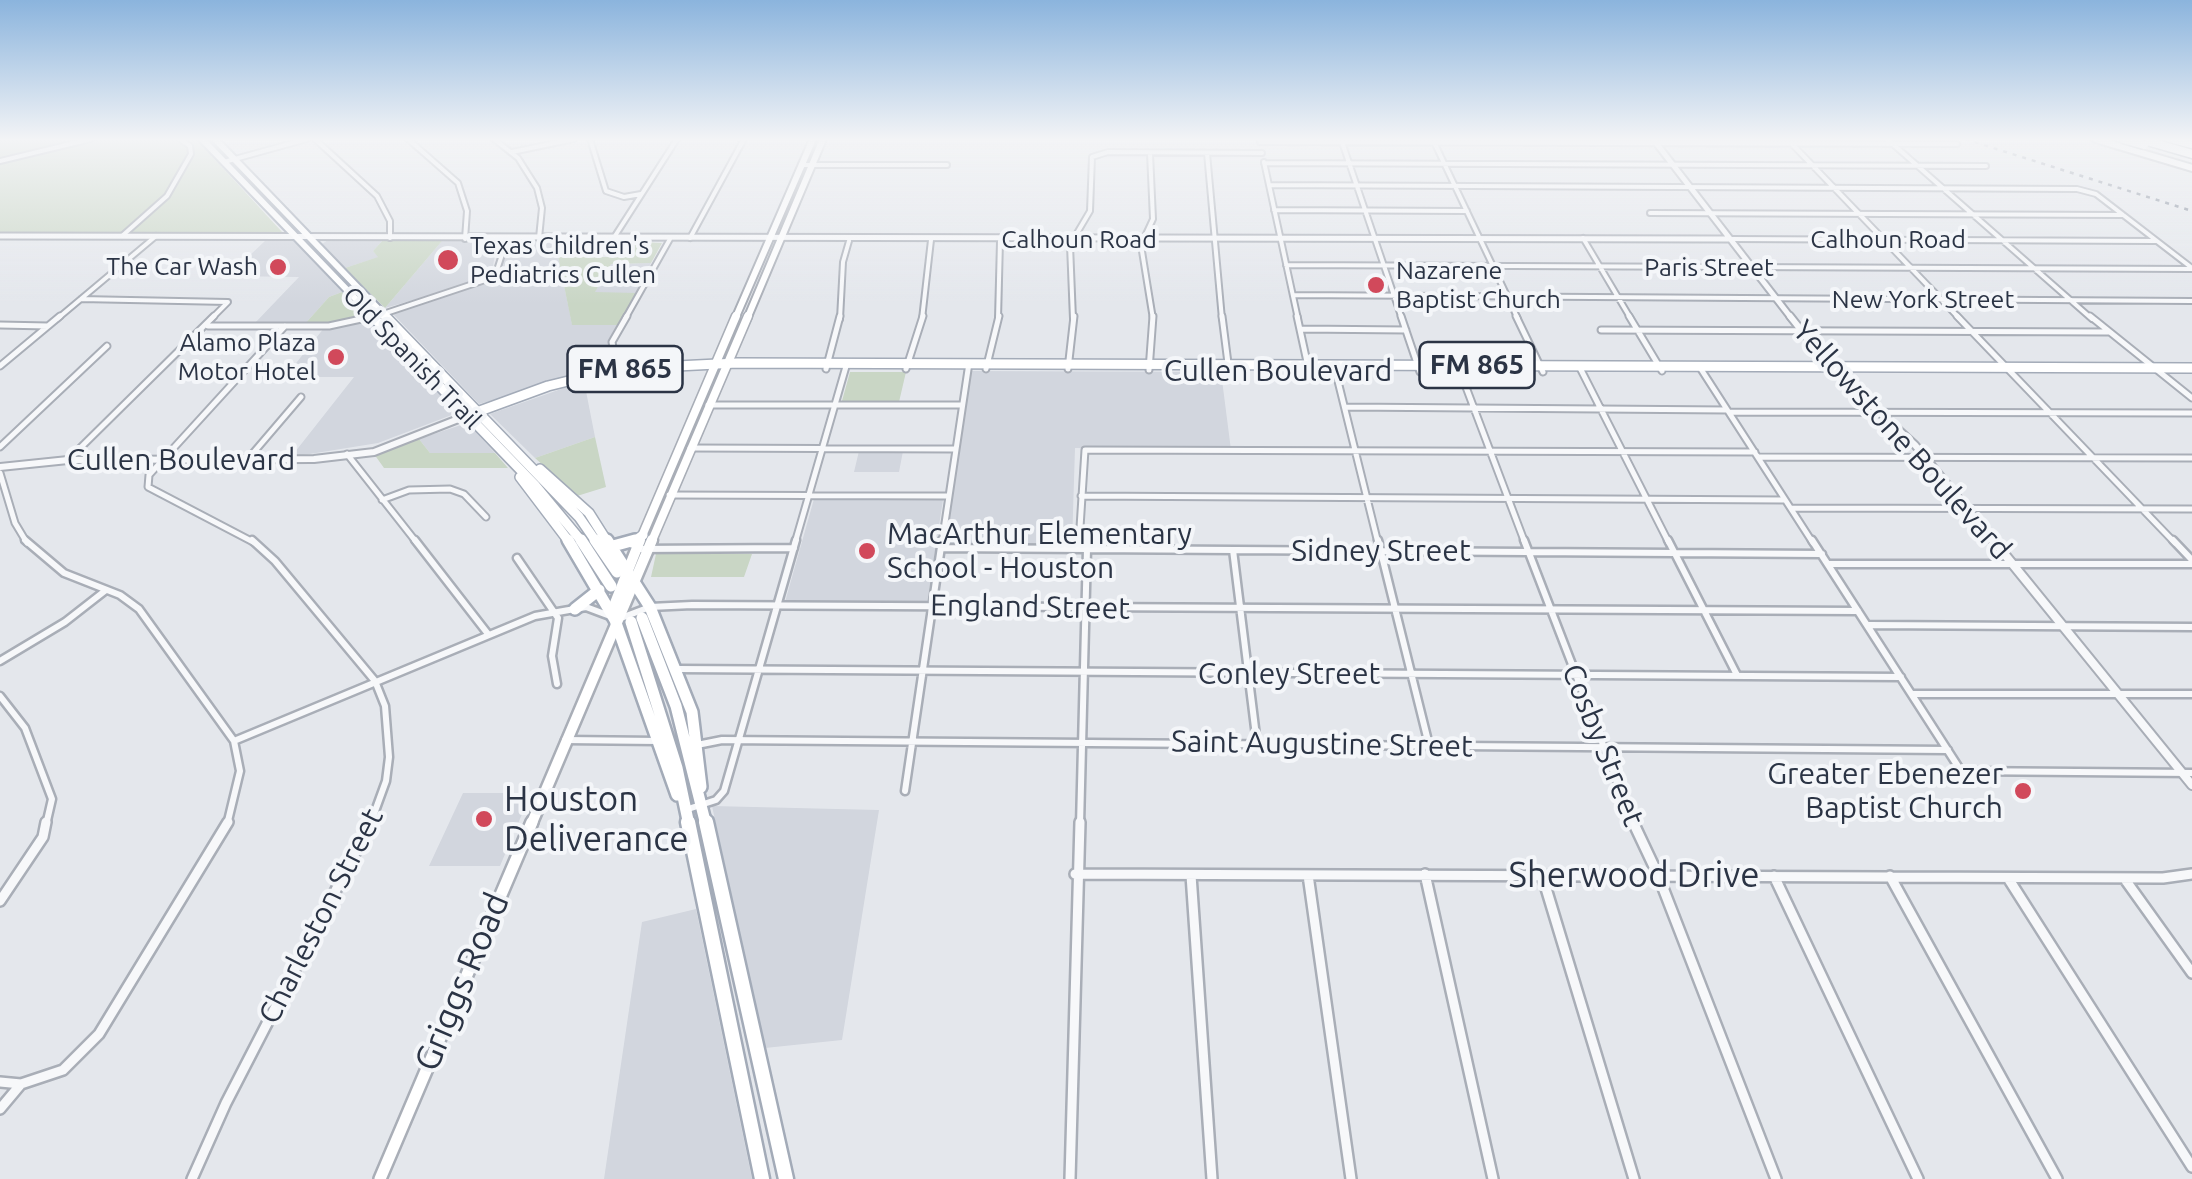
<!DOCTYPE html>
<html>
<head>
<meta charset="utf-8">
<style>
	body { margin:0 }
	canvas { display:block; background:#e4e7ec }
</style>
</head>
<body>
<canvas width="2192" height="1179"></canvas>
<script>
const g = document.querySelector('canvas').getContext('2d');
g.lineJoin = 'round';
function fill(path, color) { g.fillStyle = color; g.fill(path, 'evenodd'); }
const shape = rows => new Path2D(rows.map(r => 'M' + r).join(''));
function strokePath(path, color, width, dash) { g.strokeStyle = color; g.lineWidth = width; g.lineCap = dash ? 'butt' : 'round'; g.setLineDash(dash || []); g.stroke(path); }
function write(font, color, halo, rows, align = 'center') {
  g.font = font + ' Ubuntu,sans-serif'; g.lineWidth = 8; g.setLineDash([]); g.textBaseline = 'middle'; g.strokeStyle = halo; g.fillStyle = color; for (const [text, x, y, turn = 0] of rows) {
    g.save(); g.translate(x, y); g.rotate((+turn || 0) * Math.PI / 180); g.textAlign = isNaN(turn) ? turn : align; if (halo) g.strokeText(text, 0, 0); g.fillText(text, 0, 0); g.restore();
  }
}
fill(shape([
	[266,240,293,240,342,292,329,297,304,325,254,324,299,277,228,276],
	[328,240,383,240,373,251,379,257,345,268,322,244],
	[442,241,497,241,492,273,467,285,385,308],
	[555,241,572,324,618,325,609,346,614,366,479,404,393,314,493,280,511,242],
	[651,263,636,293,594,293,611,264],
	[369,321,457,413,378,443,291,457,354,377,285,377,324,328],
	[971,371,1221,372,1231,450,1075,448,1072,544,944,543],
	[584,381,595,437,535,458,490,414],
	[467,423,495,453,430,453,419,439],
	[859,451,903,451,899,472,854,472],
	[814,499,943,500,927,603,785,602],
	[463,793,531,793,500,866,429,866],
	[712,806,879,810,842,1040,765,1048],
	[696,909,752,1179,604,1179,642,922]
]), '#d2d6de');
fill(shape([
	[0,139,196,139,283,233,0,234],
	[383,240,442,241,385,308,345,268,378,257,373,251],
	[555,241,583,241,586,257,609,257,619,241,662,243,651,263,611,264,595,292,636,293,618,325,572,325],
	[342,292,365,316,342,324,304,325,329,297],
	[850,372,906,372,899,402,842,401],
	[595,437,606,487,577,496,535,458],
	[419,439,430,453,495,453,508,468,384,468,374,454],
	[656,554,752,554,744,577,651,577]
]), '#c9d6c5');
const minorFar3 = shape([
	[315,139,377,196,390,221,390,238],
	[408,139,458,183,467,211,465,239],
	[494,139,518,158,537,188,542,208,539,238],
	[590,139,606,191,624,197,641,194],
	[1887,139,2092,319],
	[1260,142,1957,144],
	[1342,142,1402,319],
	[1434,142,1518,319],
	[1792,144,1960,319],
	[512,152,574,139],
	[1150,153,1153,219,1141,245,1153,319],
	[1207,153,1222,319],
	[0,161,91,139],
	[224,162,307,139],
	[1264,162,1298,319],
	[1264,163,1986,166],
	[801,165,947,165],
	[1269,185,2077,189,2096,194,2192,268],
	[1274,210,1467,211],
	[1650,213,2123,215],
	[122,236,167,196,191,154,190,146,180,139],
	[690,238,744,139],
	[1583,238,1631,319],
	[613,239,677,139],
	[1731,239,2155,241],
	[1286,265,2192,269],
	[1293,295,2192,301],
	[81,299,228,302,211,319],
	[57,319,156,236],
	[368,319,488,279,497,270,507,239],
	[625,319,670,239],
	[840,319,843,262,849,241],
	[922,319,931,240],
	[998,319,1000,241],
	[1073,319,1070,245,1090,211,1092,157,1108,152,1262,153]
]);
const minorFar2 = shape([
	[1222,316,1229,371],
	[1297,316,1309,371],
	[1401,316,1420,372],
	[1516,316,1543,372],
	[1629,316,1662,371],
	[1957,316,2175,543],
	[2090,316,2192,398],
	[0,325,48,326],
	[208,326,329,326,375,316],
	[1301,329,1406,330],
	[1601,330,2108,332],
	[1334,365,1378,543],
	[0,366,60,316],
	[1458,366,1525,543],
	[1579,366,1669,543],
	[1699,366,1813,543],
	[617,369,612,342,627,316],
	[826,369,840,316],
	[906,369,923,316],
	[986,369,999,316],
	[1068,369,1074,316],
	[1149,370,1153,316],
	[708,405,962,405],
	[1346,407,1727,410],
	[1729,412,2192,413],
	[0,447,107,346],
	[690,448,955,449],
	[347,454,417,543],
	[1759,457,2192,458],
	[248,459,301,397],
	[68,460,214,316],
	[0,473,15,523,27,543],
	[669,495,948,496],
	[1081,496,1784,500],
	[382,500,409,490,450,489,464,494,486,517],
	[1791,508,2192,509],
	[255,543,148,487,149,475,285,326],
	[795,543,847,363],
	[942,543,969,363],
	[1079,543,1085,450,1755,452]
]);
const minorFar1 = shape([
	[25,540,64,573,120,595,139,609,234,741,240,771,227,825],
	[252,540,275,561,375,681,385,706,389,757,386,781,370,825],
	[415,540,488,634],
	[1378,540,1429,745],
	[1524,540,1634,825],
	[1668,540,1737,675],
	[1812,540,1961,771,2192,773],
	[2173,540,2192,560],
	[941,548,1822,554],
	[637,549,794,548],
	[1079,549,1080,540],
	[1233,550,1257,744],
	[517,558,558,618,552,656,557,684],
	[1829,564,2192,564],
	[621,618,650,607,692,605,1858,611],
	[1869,625,2192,627],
	[0,661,65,622,106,590],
	[678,669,1901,677],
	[1913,694,2192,694],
	[0,696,25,728,52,799,46,825],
	[565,740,658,741],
	[234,741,535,616,586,607,610,616],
	[697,745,722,740,1948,750],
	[905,791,942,540],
	[685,810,716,800,724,791,796,540],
	[1080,825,1087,549]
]);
const minor = shape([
	[1633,822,1658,875,1776,1179],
	[1075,874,2163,878,2192,874],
	[1425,874,1493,1179],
	[1191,875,1212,1179],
	[1308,875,1351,1179],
	[1542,875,1634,1179],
	[1774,876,1918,1179],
	[1890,876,2057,1179],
	[2008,878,2192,1167],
	[2124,878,2192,973],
	[0,901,43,837,46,822],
	[0,1082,21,1084,63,1070,99,1034,228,822],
	[0,1109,21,1084],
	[192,1179,226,1103,371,822],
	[1070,1179,1080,822]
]);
const tertiaryFar2 = shape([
	[1653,139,1792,319],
	[0,236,1731,239]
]);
const tertiaryFar1 = shape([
	[1790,316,1830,367,1915,445,1995,543],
	[0,467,68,460,314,459,374,452,466,416]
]);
const tertiary = shape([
	[1993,540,2192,785]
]);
const secondaryFar3 = shape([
	[2095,139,2192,168],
	[2169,139,2192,145],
	[735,319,813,139],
	[747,319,823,139]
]);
const secondaryFar2 = shape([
	[639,543,736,316],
	[651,543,748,316]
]);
const secondaryFar1 = shape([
	[615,617,615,603,640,540],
	[531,825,652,540]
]);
const secondary = shape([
	[380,1179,532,822]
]);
const primaryFar3 = shape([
	[202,139,375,319],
	[215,139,388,319]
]);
const primaryFar2 = shape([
	[372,316,535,485,583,543],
	[385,316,579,517,597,543],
	[466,416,548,386,617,369,737,363,2192,368],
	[540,469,589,513,608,543],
	[520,477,570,543],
	[632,543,643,535]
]);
const primaryFar1 = shape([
	[568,540,615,620,677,795],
	[581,540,611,586],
	[595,540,617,572],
	[607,540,650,607,692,712,701,787],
	[613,546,635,540],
	[575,609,599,590],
	[642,618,676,706,706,825],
	[631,622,677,768,689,825]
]);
const primary = shape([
	[688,822,762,1179],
	[706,822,786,1179]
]);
const motorway = shape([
	[2140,139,2192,154]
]);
strokePath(minorFar3, '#a9aeb7', 8);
strokePath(minorFar2, '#a9aeb7', 9);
strokePath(minorFar1, '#a9aeb7', 11);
strokePath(minor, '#a9aeb7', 14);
strokePath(tertiaryFar2, '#a9aeb7', 9);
strokePath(tertiaryFar1, '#a9aeb7', 10);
strokePath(tertiary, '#a9aeb7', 12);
strokePath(secondaryFar3, '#a9aeb7', 10);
strokePath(secondaryFar2, '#a9aeb7', 11);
strokePath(secondaryFar1, '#a9aeb7', 15);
strokePath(secondary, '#a9aeb7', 16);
strokePath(primaryFar3, '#a3abb8', 10);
strokePath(primaryFar2, '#a3abb8', 12);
strokePath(primaryFar1, '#a3abb8', 16);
strokePath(primary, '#a3abb8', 19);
strokePath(motorway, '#8b94a3', 11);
strokePath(minorFar3, '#f7f8fa', 4);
strokePath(minorFar2, '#f7f8fa', 5);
strokePath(minorFar1, '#f7f8fa', 6);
strokePath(minor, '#f7f8fa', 9);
strokePath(tertiaryFar2, '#f7f8fa', 5);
strokePath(tertiaryFar1, '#f7f8fa', 6);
strokePath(tertiary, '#f7f8fa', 8);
strokePath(secondaryFar3, '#fff', 6);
strokePath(secondaryFar2, '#fff', 8);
strokePath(secondaryFar1, '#fff', 10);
strokePath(secondary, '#fff', 11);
strokePath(primaryFar3, '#fff', 6);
strokePath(primaryFar2, '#fff', 9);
strokePath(primaryFar1, '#fff', 11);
strokePath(primary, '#fff', 14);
strokePath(motorway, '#fff', 8);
strokePath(shape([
	[1965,139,2192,211]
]), '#7d8696', 2.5, [4, 6]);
const motorwayBridge = shape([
	[2123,139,2144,145]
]);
strokePath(motorwayBridge, '#8b94a3', 11, []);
strokePath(motorwayBridge, '#fff', 8);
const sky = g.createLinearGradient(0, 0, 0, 304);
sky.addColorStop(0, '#8bb4dd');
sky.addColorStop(0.46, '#f3f4f6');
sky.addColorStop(1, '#f3f4f600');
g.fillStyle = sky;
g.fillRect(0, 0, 2192, 304);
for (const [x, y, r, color] of [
	[448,260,12,"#d1495b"],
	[278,267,10,"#d1495b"],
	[1376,285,10,"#d1495b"],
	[336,357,10,"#d1495b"],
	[867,551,10,"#d1495b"],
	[2023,791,10,"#d1495b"],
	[484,819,10,"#d1495b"]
]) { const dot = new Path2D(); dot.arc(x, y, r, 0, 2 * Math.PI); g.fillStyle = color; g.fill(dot); strokePath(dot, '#f4f6f9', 4); }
write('25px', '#2b3445', '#f4f6f9', [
	["Calhoun Road",1079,240],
	["Calhoun Road",1888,240],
	["Paris Street",1709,268],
	["New York Street",1923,300],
	["Old Spanish Trail",412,358,46]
]);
write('25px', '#2b3445', '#f4f6f9', [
	["Texas Children's",470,246],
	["Pediatrics Cullen",470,275],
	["The Car Wash",258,267,"right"],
	["Nazarene",1396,271],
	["Baptist Church",1396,300],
	["Alamo Plaza",316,343,"right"],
	["Motor Hotel",316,372,"right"]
], 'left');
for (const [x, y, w] of [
	[1477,365,115],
	[625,369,115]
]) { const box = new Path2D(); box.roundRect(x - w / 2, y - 23, w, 46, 8); g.fillStyle = '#f4f6f9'; g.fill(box); strokePath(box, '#2b3445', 2.5); }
write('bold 28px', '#2b3445', null, [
	["FM 865",1477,365],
	["FM 865",625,369]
]);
write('30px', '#2b3445', '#f4f6f9', [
	["Cullen Boulevard",1278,371],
	["Yellowstone Boulevard",1902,440,48],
	["Cullen Boulevard",181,460],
	["Sidney Street",1381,551],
	["England Street",1030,607,1],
	["Conley Street",1289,674],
	["Saint Augustine Street",1322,744,1],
	["Cosby Street",1603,745,68],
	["Charleston Street",321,916,-63]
]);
write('30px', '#2b3445', '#f4f6f9', [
	["MacArthur Elementary",887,534],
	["School - Houston",887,568],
	["Greater Ebenezer",2003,774,"right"],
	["Baptist Church",2003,808,"right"]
], 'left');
write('35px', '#2b3445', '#f4f6f9', [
	["Houston",504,799],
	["Deliverance",504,839]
], 'left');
write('35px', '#2b3445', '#f4f6f9', [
	["Sherwood Drive",1634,875],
	["Griggs Road",462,982,-67]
]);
</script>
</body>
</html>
